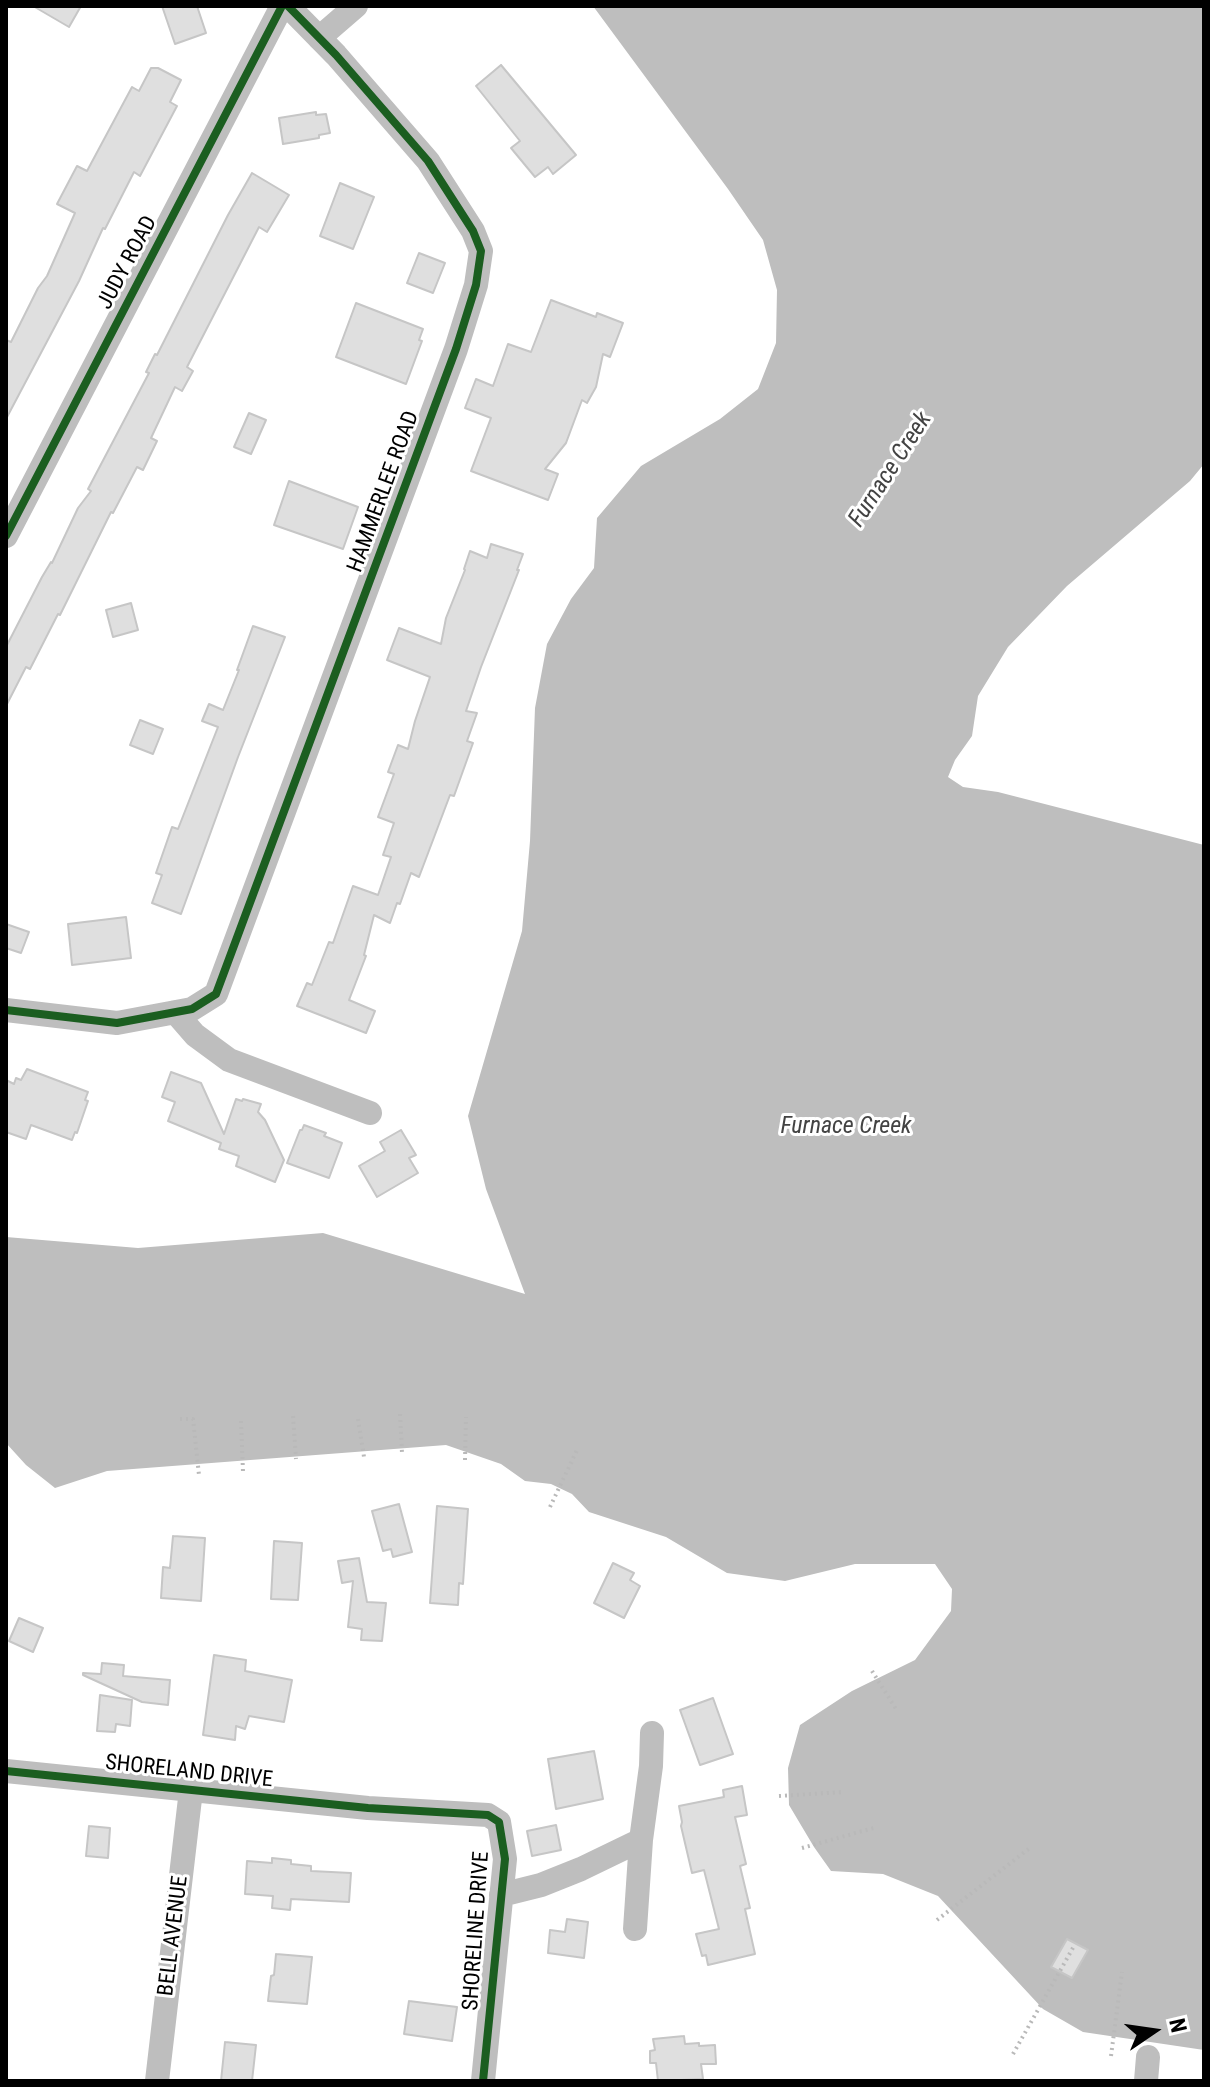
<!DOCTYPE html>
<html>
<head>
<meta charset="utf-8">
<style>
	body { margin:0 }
	#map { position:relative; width:1210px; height:2087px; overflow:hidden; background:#fff; font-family:"Roboto Condensed",sans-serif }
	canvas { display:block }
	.frame { position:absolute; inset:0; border:8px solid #000; pointer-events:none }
	.north { position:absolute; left:1114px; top:1991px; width:80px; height:80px; -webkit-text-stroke:6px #fff; paint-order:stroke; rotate:77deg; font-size:22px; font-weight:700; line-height:32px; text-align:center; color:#000 }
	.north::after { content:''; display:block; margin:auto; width:28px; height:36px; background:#000; clip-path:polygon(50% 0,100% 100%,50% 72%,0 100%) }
</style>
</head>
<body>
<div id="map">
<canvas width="1210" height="2087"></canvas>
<div class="frame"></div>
<div class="north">N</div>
</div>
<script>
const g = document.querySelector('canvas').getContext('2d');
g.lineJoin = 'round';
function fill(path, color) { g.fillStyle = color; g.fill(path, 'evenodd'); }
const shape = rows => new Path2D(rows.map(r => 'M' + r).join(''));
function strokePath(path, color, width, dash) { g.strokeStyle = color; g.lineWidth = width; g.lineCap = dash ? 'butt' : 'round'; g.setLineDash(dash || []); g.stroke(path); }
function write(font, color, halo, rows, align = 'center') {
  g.font = font + ' "Roboto Condensed",sans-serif'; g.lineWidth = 6; g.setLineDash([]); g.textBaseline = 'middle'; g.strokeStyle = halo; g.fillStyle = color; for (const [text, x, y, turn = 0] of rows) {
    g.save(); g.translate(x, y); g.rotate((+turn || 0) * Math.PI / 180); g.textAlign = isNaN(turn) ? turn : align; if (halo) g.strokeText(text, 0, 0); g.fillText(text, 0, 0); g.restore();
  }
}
fill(shape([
	[593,6,1204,6,1204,464,1190,481,1067,586,1008,647,978,696,972,736,955,760,948,777,963,787,998,792,1204,845,1204,2050,1083,2032,1043,2009,938,1896,883,1874,831,1871,814,1847,789,1805,788,1768,800,1725,852,1691,915,1660,951,1611,952,1589,935,1564,855,1564,785,1581,727,1573,666,1537,589,1512,572,1494,551,1484,525,1481,501,1464,446,1445,107,1471,55,1488,26,1465,6,1443,6,1237,138,1248,323,1233,525,1294,486,1189,468,1116,522,931,530,841,535,708,547,644,571,599,594,568,597,518,641,466,720,419,758,389,776,343,777,290,763,240,728,189]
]), '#bebebe');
const building = shape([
	[33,6,81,6,69,27,33,6],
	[162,6,197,6,206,33,175,44,162,6],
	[501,65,576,155,553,174,548,167,535,177,511,148,520,141,476,86,501,65],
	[151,68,158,68,181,80,170,102,177,106,140,176,134,172,105,229,103,228,79,281,6,419,6,340,11,342,38,288,47,276,75,213,57,204,77,166,87,171,132,87,139,91,151,68],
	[316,112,316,115,326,114,330,133,319,135,319,138,283,144,279,118,316,112],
	[252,173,289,195,267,232,259,227,187,367,193,371,182,391,175,387,151,438,157,441,143,470,137,467,113,513,111,512,60,615,58,614,30,669,26,667,6,706,6,647,42,577,51,562,52,563,78,508,91,491,88,489,149,373,146,372,155,354,157,355,228,215,252,173],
	[340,183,374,197,353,249,320,236,340,183],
	[419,253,445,263,433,293,407,283,419,253],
	[551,300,596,317,597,313,623,323,610,357,603,354,596,387,587,403,582,400,566,443,545,469,558,474,548,500,471,471,491,418,465,408,476,379,493,386,508,344,531,352,551,300],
	[356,303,423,329,419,340,422,341,406,384,336,357,356,303],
	[249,413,266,420,251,454,234,447,249,413],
	[289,481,358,507,343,549,274,525,289,481],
	[491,544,523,554,517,570,519,570,481,667,466,711,477,713,467,741,473,743,454,796,450,795,419,877,411,873,400,904,397,903,390,923,374,915,364,955,366,956,349,1000,375,1011,366,1033,297,1006,307,983,312,985,329,942,333,943,353,886,378,895,391,857,383,855,394,823,378,817,394,774,388,772,398,745,408,749,415,721,430,677,387,660,399,628,441,644,446,618,465,570,464,569,470,551,487,558,491,544],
	[131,603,138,630,113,637,106,610,131,603],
	[253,626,285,637,238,757,181,914,152,903,162,875,156,873,172,827,178,829,218,727,202,721,209,704,223,710,239,670,237,670,253,626],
	[140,720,163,729,153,754,130,745,140,720],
	[126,917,131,958,72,965,68,924,126,917],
	[6,924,29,932,21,953,6,948,6,924],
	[27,1069,88,1092,85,1100,88,1101,77,1133,75,1132,72,1140,31,1125,26,1139,6,1132,6,1080,14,1084,16,1078,21,1080,27,1069],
	[171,1072,201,1083,224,1134,236,1099,242,1101,243,1099,261,1104,258,1112,265,1120,284,1160,275,1182,236,1166,239,1156,219,1149,221,1143,168,1121,175,1102,162,1097,171,1072],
	[304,1125,326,1133,324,1136,342,1143,329,1178,287,1163,300,1130,302,1130,304,1125],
	[401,1130,416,1155,409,1158,418,1173,377,1197,359,1166,385,1151,380,1142,401,1130],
	[399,1504,412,1552,393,1557,391,1549,383,1551,372,1511,399,1504],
	[437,1506,468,1509,463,1584,459,1583,458,1605,430,1603,437,1506],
	[173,1536,205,1538,201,1601,161,1598,163,1567,170,1568,173,1536],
	[274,1541,302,1543,298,1600,271,1599,274,1541],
	[359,1558,367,1602,386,1603,382,1641,361,1640,362,1629,348,1627,353,1581,342,1583,338,1561,359,1558],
	[613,1563,634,1573,630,1580,640,1586,624,1618,594,1603,613,1563],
	[19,1618,43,1628,33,1652,9,1641,19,1618],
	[214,1655,246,1660,245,1671,292,1680,284,1722,249,1716,245,1729,236,1726,235,1740,203,1735,214,1655],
	[102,1663,124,1665,123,1676,170,1680,168,1705,142,1702,83,1675,83,1673,101,1674,102,1663],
	[100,1695,132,1700,130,1726,116,1724,115,1732,97,1731,100,1695],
	[713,1698,733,1754,700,1765,680,1710,713,1698],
	[594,1751,603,1799,556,1809,548,1759,594,1751],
	[742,1786,747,1815,735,1817,746,1864,740,1866,750,1908,745,1909,755,1954,708,1965,706,1955,702,1956,696,1934,719,1929,704,1870,692,1873,681,1826,682,1822,679,1806,724,1797,723,1790,742,1786],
	[556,1825,561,1850,532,1856,527,1831,556,1825],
	[89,1826,110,1828,108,1858,86,1856,89,1826],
	[272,1858,291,1860,291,1864,311,1866,311,1871,351,1873,349,1902,291,1899,290,1910,272,1908,273,1896,245,1894,247,1861,272,1863,272,1858],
	[567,1919,588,1922,584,1958,548,1953,550,1930,565,1932,567,1919],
	[1067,1939,1088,1950,1072,1978,1051,1967,1067,1939],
	[276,1954,312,1957,307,2004,268,2001,271,1976,274,1975,276,1954],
	[409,2001,457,2007,452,2041,404,2034,409,2001],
	[684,2036,685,2044,699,2043,699,2046,715,2045,716,2064,701,2064,703,2079,658,2081,656,2063,650,2063,650,2051,655,2050,653,2039,684,2036],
	[225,2042,256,2045,252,2081,221,2081,225,2042]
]);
fill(building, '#dfdfdf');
strokePath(building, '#c6c6c6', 2);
strokePath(shape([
	[400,1414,402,1453],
	[293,1416,296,1459],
	[180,1419,193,1419,199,1475],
	[358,1419,364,1457],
	[241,1421,243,1472],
	[465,1460,466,1417],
	[550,1507,577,1450],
	[872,1671,896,1709],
	[779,1796,843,1792],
	[802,1848,877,1827],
	[937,1920,1031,1847],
	[1013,2054,1074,1946],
	[1111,2056,1122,1972]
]), '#b9b9b9', 4, [2, 4]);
strokePath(shape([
	[319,38,356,6],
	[6,536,282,6],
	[6,1010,117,1023,192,1009,216,994,456,349,476,285,481,251,473,231,428,161,336,55,288,6],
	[175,1012,195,1035,229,1060,370,1113],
	[6,1771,368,1808,488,1815,499,1822,505,1859,483,2081],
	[501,1895,541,1885,581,1869,641,1840],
	[635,1929,641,1840,651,1766,652,1733],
	[157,2081,191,1790],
	[1146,2081,1148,2057]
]), '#bebebe', 24);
strokePath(shape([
	[6,536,282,6],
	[6,1010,117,1023,192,1009,216,994,456,349,476,285,481,251,473,231,428,161,336,55,288,6],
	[6,1771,368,1808,488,1815,499,1822,505,1859,483,2081]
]), '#1b5e20', 8);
write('22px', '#000', '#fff', [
	["JUDY ROAD",128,263,-62],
	["HAMMERLEE ROAD",384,492,-70],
	["SHORELAND DRIVE",189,1772,6],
	["SHORELINE DRIVE",477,1931,-86],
	["BELL AVENUE",174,1936,-83]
]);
write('italic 24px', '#434343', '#fff', [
	["Furnace Creek",891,470,-57],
	["Furnace Creek",846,1127]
]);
</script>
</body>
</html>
